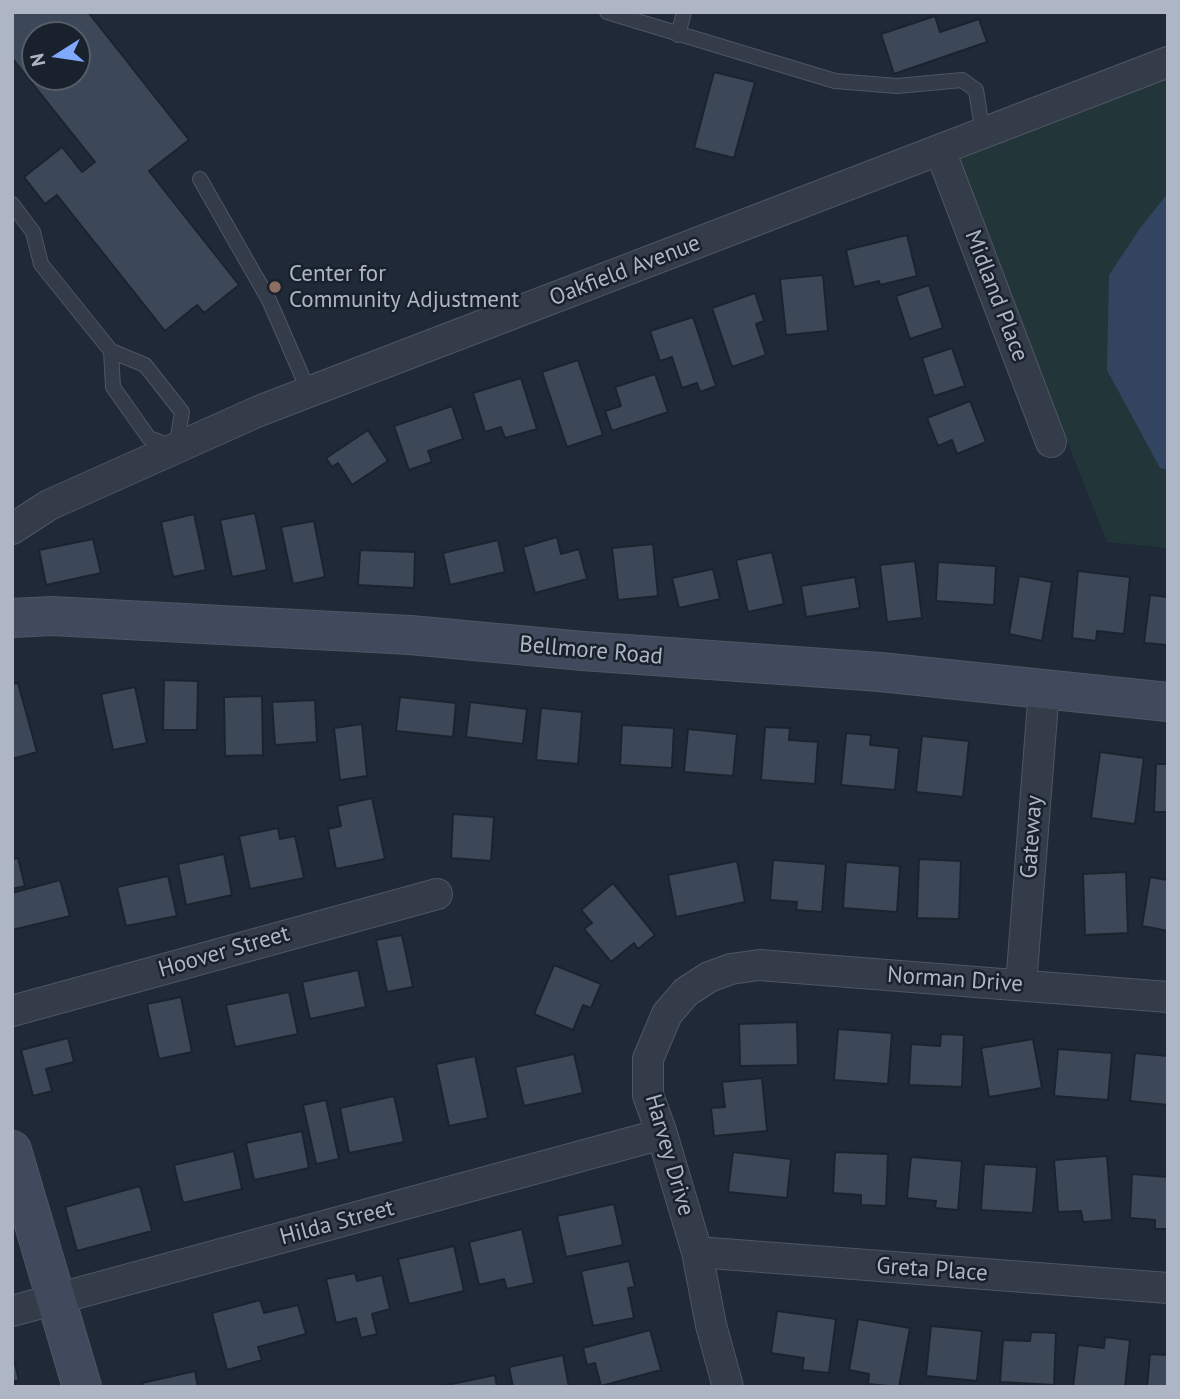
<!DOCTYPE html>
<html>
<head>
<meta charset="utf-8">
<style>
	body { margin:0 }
	#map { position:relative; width:1180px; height:1399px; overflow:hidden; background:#202938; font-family:"PT Sans",sans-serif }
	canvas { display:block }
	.frame { position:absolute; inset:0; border:14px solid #aeb6c5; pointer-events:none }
	.north { position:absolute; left:21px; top:21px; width:70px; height:70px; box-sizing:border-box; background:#19212d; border:2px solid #555d6a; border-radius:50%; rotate:258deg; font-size:19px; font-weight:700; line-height:28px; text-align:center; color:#aeb6c5 }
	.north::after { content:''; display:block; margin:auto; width:24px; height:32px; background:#7fa9fa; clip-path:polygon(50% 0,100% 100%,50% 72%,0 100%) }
</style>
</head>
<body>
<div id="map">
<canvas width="1180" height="1399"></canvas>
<div class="frame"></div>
<div class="north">N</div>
</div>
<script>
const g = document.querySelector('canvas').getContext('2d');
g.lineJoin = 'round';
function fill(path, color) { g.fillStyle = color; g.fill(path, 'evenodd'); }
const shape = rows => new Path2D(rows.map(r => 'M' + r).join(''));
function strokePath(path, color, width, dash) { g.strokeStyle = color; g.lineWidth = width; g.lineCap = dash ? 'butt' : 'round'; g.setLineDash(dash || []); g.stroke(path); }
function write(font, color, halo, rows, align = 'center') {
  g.font = font + ' "PT Sans",sans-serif'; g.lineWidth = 5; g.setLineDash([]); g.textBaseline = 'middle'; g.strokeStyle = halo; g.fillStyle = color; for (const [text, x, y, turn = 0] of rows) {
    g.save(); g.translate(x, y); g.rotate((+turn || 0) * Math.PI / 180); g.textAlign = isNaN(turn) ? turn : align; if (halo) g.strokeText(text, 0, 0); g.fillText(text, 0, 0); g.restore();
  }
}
fill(shape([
	[1168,76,1168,548,1107,542,955,157]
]), '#223639');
fill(shape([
	[1168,193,1168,470,1160,468,1107,370,1109,275,1141,227]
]), '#334460');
const building = shape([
	[12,12,88,12,189,140,149,171,239,285,204,313,197,305,165,331,57,195,45,204,24,177,62,147,82,172,95,162,12,58,12,12],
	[35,35,77,35,77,77,35,77,35,35],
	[935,16,940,32,979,19,987,42,894,74,881,34,935,16],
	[714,72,755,82,734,158,694,148,714,72],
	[907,235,917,276,880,285,879,281,854,287,846,250,907,235],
	[823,275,828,331,786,335,780,279,823,275],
	[929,285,943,328,910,339,896,296,929,285],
	[755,293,764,321,756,324,766,355,732,367,712,308,755,293],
	[693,317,716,386,700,392,697,383,682,388,672,357,660,361,650,331,693,317],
	[952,348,965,386,934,396,922,358,952,348],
	[578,360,603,435,567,447,542,372,578,360],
	[655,374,668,412,612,431,605,411,621,406,615,387,655,374],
	[521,378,537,429,505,438,501,427,485,432,473,393,521,378],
	[970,401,986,442,957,454,952,440,938,446,927,418,970,401],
	[452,406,463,439,428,451,432,462,409,470,394,426,452,406],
	[368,430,388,461,352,485,338,463,332,467,326,458,368,430],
	[255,513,267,570,232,577,220,520,255,513],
	[194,514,206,570,173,577,161,522,194,514],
	[314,521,325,577,293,584,281,527,314,521],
	[557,537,561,554,579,549,587,579,535,593,523,547,557,537],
	[93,539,101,573,46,585,39,550,93,539],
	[498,540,505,572,450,585,443,553,498,540],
	[653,544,658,596,618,600,612,548,653,544],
	[360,550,415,552,414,588,358,585,360,550],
	[772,552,784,604,748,612,736,560,772,552],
	[915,561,922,618,887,622,880,565,915,561],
	[938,562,996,566,994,605,936,601,938,562],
	[713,569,720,599,679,608,672,578,713,569],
	[1078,571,1130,577,1124,634,1097,631,1096,641,1072,638,1078,571],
	[1019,576,1052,582,1042,641,1009,634,1019,576],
	[855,577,860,608,806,617,801,586,855,577],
	[1150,595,1168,597,1168,645,1144,643,1150,595],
	[164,680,198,681,197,730,163,730,164,680],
	[18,683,37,752,12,759,12,684,18,683],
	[135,687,147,743,113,750,101,694,135,687],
	[262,696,263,755,225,756,224,697,262,696],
	[400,697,456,703,453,737,396,731,400,697],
	[315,700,317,742,275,745,272,702,315,700],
	[470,702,527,709,523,744,466,737,470,702],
	[541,708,582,712,578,764,536,760,541,708],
	[362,724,367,776,340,780,334,728,362,724],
	[622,725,674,728,672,768,620,765,622,725],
	[765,727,790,728,789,740,818,742,815,784,761,780,765,727],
	[688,729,737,734,733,776,684,772,688,729],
	[846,733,871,735,870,745,899,748,895,790,841,785,846,733],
	[922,736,969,741,963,797,916,792,922,736],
	[1100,752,1144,758,1135,824,1091,818,1100,752],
	[1156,764,1168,764,1168,824,1167,812,1154,812,1156,764],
	[372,798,385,859,336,869,328,829,341,826,337,806,372,798],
	[453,814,494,817,491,861,451,858,453,814],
	[278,828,280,839,295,836,304,878,250,889,239,836,278,828],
	[224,854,232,895,186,905,178,864,224,854],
	[18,858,25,886,12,889,12,859,18,858],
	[919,859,961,861,959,919,917,918,919,859],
	[773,860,826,864,822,912,796,910,797,902,770,900,773,860],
	[737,861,745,902,676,917,668,875,737,861],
	[846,862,900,866,897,912,843,908,846,862],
	[1126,872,1128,933,1085,935,1083,874,1126,872],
	[168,876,177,916,126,926,117,887,168,876],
	[1150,877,1168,880,1168,931,1142,926,1150,877],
	[60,880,70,916,12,930,12,893,60,880],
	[613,883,655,935,638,949,634,943,611,962,584,929,592,923,581,910,613,883],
	[402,935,413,987,387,992,376,940,402,935],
	[554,965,601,984,591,1008,583,1005,573,1030,534,1014,554,965],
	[358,970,366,1007,310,1019,302,982,358,970],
	[289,992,298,1034,235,1047,226,1005,289,992],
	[181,997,192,1052,159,1059,147,1004,181,997],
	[797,1022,798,1065,740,1066,739,1024,797,1022],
	[838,1029,892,1033,888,1084,834,1080,838,1029],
	[941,1034,964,1035,962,1087,909,1085,911,1044,940,1046,941,1034],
	[68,1038,74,1062,46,1069,52,1091,33,1096,21,1050,68,1038],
	[1033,1039,1042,1088,989,1097,981,1048,1033,1039],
	[1058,1049,1112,1053,1108,1100,1054,1096,1058,1049],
	[1135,1053,1168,1056,1168,1105,1130,1101,1135,1053],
	[574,1054,583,1093,524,1106,515,1067,574,1054],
	[475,1056,488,1118,449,1126,436,1064,475,1056],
	[762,1078,767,1131,714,1136,711,1108,725,1107,722,1082,762,1078],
	[394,1096,404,1142,349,1153,340,1108,394,1096],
	[326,1100,339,1159,316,1164,303,1105,326,1100],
	[302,1131,309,1168,254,1180,246,1143,302,1131],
	[234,1151,242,1189,183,1203,174,1165,234,1151],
	[733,1152,791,1159,787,1198,728,1192,733,1152],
	[835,1152,888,1154,886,1206,861,1205,861,1195,833,1193,835,1152],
	[1107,1156,1112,1220,1083,1222,1081,1211,1058,1212,1054,1160,1107,1156],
	[911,1157,962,1161,958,1210,935,1208,936,1201,907,1198,911,1157],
	[984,1164,1037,1167,1033,1213,981,1210,984,1164],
	[1132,1174,1168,1177,1168,1229,1155,1229,1155,1220,1130,1218,1132,1174],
	[140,1186,152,1231,77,1251,65,1207,140,1186],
	[614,1204,623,1245,566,1257,557,1216,614,1204],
	[522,1229,534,1283,507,1289,504,1279,479,1285,469,1242,522,1229],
	[454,1246,464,1291,409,1304,398,1259,454,1246],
	[629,1261,635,1287,628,1288,634,1318,593,1326,581,1271,629,1261],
	[355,1273,357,1281,382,1275,390,1309,372,1314,377,1334,361,1338,356,1318,336,1323,326,1279,355,1273],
	[260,1300,264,1313,298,1305,306,1334,258,1347,262,1360,227,1370,212,1313,260,1300],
	[777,1311,836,1319,829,1373,802,1370,804,1358,771,1353,777,1311],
	[858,1319,910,1328,899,1387,868,1384,869,1374,849,1370,858,1319],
	[931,1326,982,1331,977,1381,926,1376,931,1326],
	[650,1330,661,1370,601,1386,595,1363,587,1365,583,1348,650,1330],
	[1031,1332,1056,1333,1054,1385,1000,1382,1003,1340,1030,1341,1031,1332],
	[1105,1337,1130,1340,1125,1387,1073,1387,1078,1345,1104,1348,1105,1337],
	[12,1351,19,1380,12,1382,12,1351],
	[1150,1354,1168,1355,1168,1387,1147,1387,1150,1354],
	[563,1355,569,1387,513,1387,509,1367,563,1355],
	[195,1371,198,1387,143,1387,142,1383,195,1371],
	[495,1375,497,1387,442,1387,442,1386,495,1375]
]);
fill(building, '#3c4758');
strokePath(building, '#1b232f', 2);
const service = shape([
	[607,12,835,81,897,86,962,80,976,90,983,134],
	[678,35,684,12],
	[200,179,269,300,309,392],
	[12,204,33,232,41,264,111,351],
	[111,351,145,365,182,412,176,448,149,438,113,387,111,351]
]);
const minor = shape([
	[940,150,1051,442],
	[12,529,49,505,259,411,1168,62],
	[1021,985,1044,689],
	[12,1011,437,894],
	[697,1252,1168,1288],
	[12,1311,662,1134],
	[728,1387,711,1325,697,1252,662,1134,648,1095,648,1059,667,1014,686,992,709,977,731,969,759,965,1168,997]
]);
const secondary = shape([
	[12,618,52,616,410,635,583,651,880,672,1168,702],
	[12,1150,82,1387]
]);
strokePath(service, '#4e5663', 16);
strokePath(minor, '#4e5663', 32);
strokePath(secondary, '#4e5663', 40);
strokePath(service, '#343b49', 14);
strokePath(minor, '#343b49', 30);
strokePath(secondary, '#414a5c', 38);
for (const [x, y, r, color] of [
	[275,287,7,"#8d6e63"]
]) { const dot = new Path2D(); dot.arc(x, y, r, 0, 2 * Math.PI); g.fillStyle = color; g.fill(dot); strokePath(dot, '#19212d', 2.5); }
write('23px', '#aeb6c5', '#19212d', [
	["Oakfield Avenue",625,271,-21],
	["Midland Place",996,296,69],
	["Bellmore Road",591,651,5],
	["Gateway",1032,837,-86],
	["Hoover Street",224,952,-16],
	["Norman Drive",955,980,4],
	["Harvey Drive",669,1155,74],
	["Hilda Street",337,1223,-15],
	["Greta Place",932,1270,4]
]);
write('23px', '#aeb6c5', '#19212d', [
	["Center for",289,274],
	["Community Adjustment",289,300]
], 'left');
</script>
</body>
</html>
